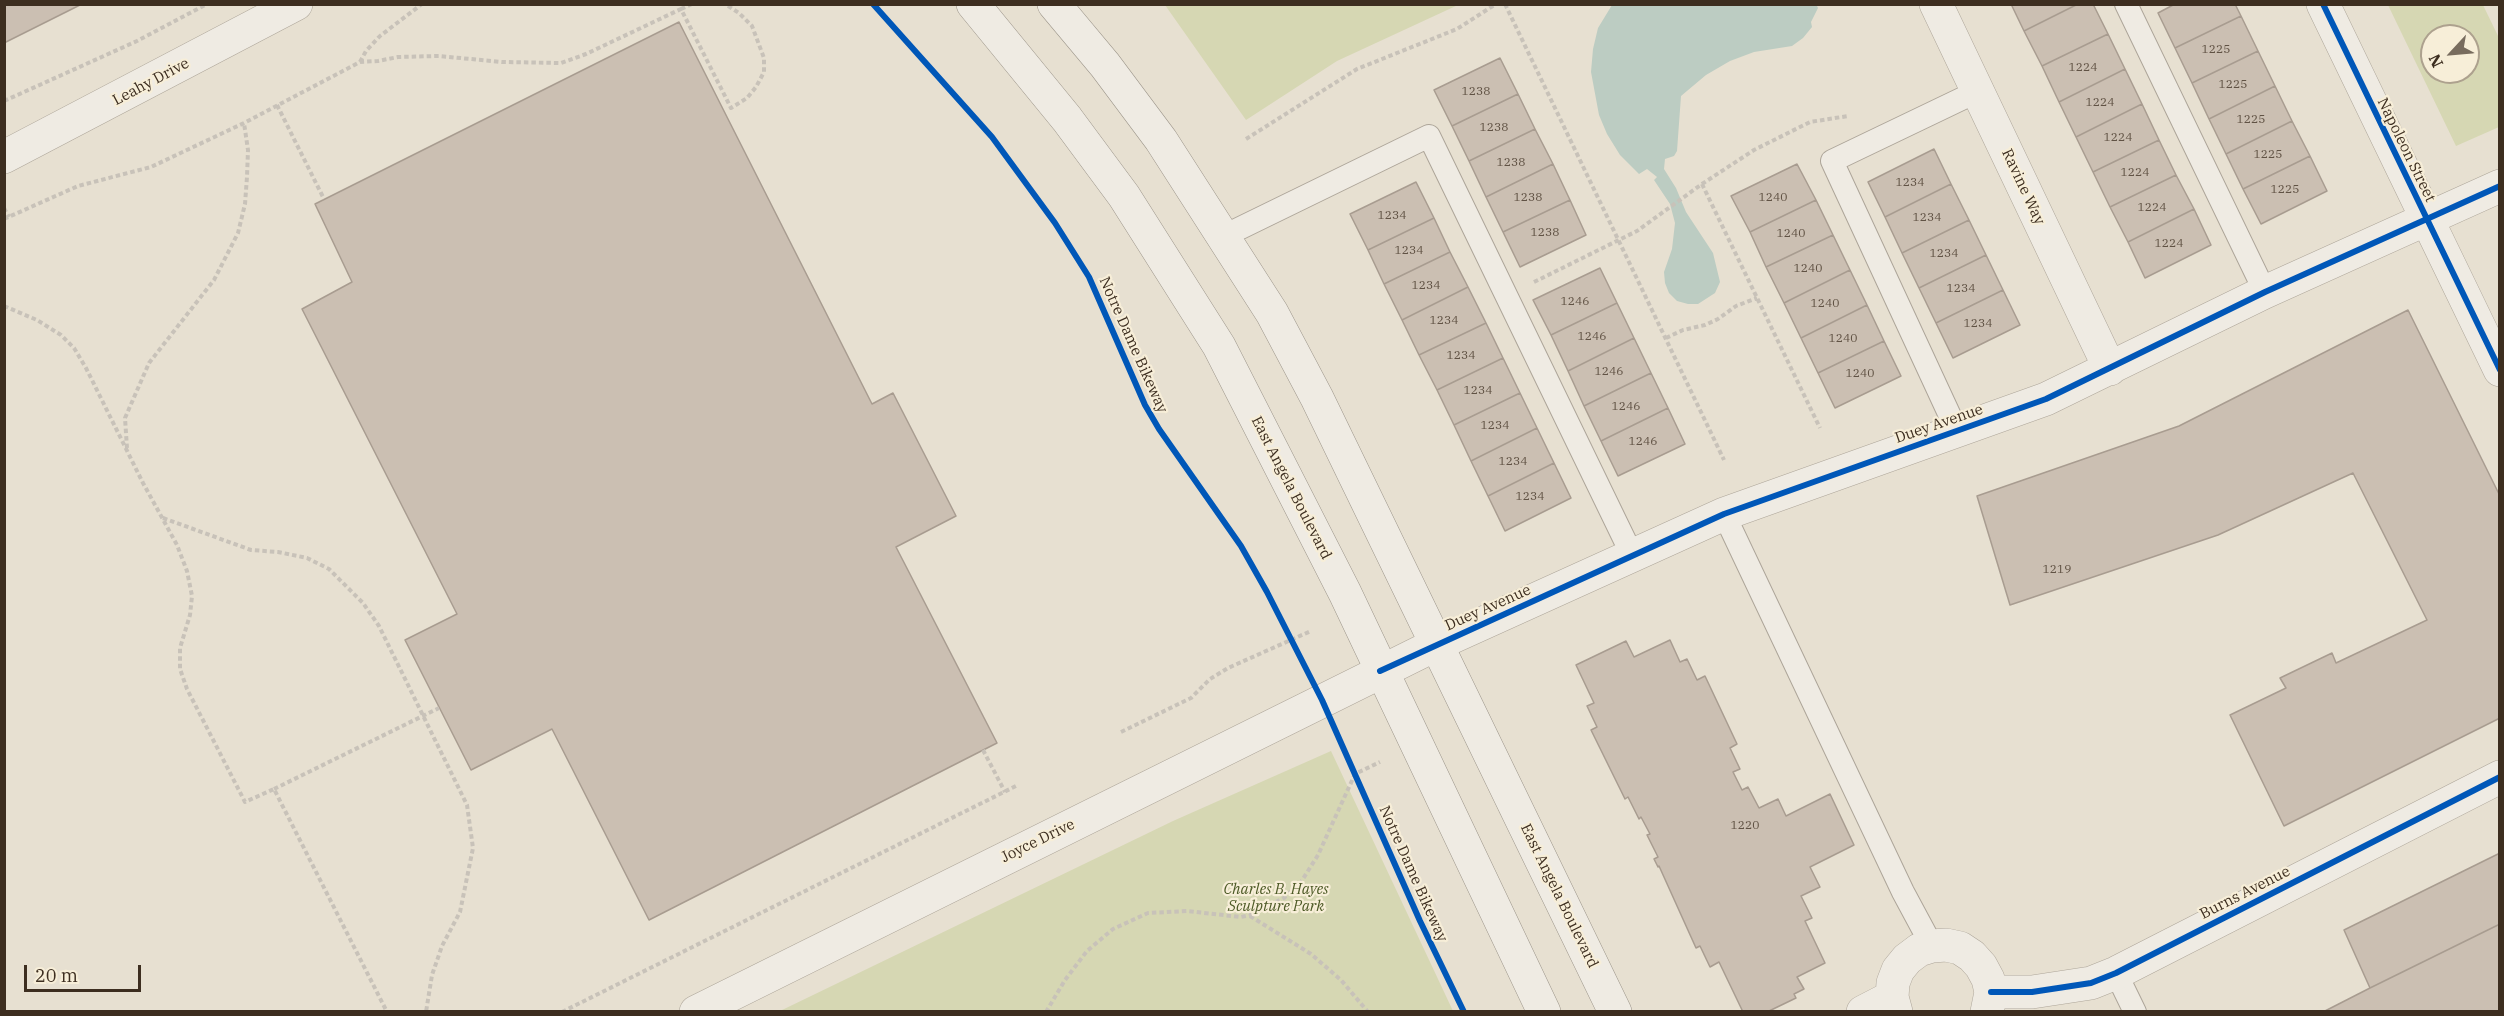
<!DOCTYPE html>
<html>
<head>
<meta charset="utf-8">
<style>
	body { margin:0 }
	#map { position:relative; width:2504px; height:1016px; overflow:hidden; background:#e7e0d1; font-family:"IBM Plex Serif",serif }
	canvas { display:block }
	.frame { position:absolute; inset:0; border:6px solid #3d2e20; pointer-events:none }
	.north { position:absolute; left:2420px; top:24px; width:60px; height:60px; box-sizing:border-box; background:#f7eed8; border:2px solid #ada18e; border-radius:50%; rotate:244deg; font-size:16px; font-weight:700; line-height:24px; text-align:center; color:#3d2e20 }
	.north::after { content:''; display:block; margin:auto; width:21px; height:27px; background:#786c5e; clip-path:polygon(50% 0,100% 100%,50% 72%,0 100%) }
	.scale { position:absolute; left:24px; top:965px; width:117px; height:27px; box-sizing:border-box; border:3px solid #3d2e20; border-top:0; padding-left:8px; font-size:18px; line-height:21px; white-space:nowrap; color:#3d2e20; -webkit-text-stroke:4px #f7eed8; paint-order:stroke }
</style>
</head>
<body>
<div id="map">
<canvas width="2504" height="1016"></canvas>
<div class="frame"></div>
<div class="north">N</div>
<div class="scale">20 m</div>
</div>
<script>
const g = document.querySelector('canvas').getContext('2d');
g.lineJoin = 'round';
function fill(path, color) { g.fillStyle = color; g.fill(path, 'evenodd'); }
const shape = rows => new Path2D(rows.map(r => 'M' + r).join(''));
function strokePath(path, color, width, dash) { g.strokeStyle = color; g.lineWidth = width; g.lineCap = dash ? 'butt' : 'round'; g.setLineDash(dash || []); g.stroke(path); }
function write(font, color, halo, rows, align = 'center') {
  g.font = font + ' "IBM Plex Serif",serif'; g.lineWidth = 4.5; g.setLineDash([]); g.textBaseline = 'middle'; g.strokeStyle = halo; g.fillStyle = color; for (const [text, x, y, turn = 0] of rows) {
    g.save(); g.translate(x, y); g.rotate((+turn || 0) * Math.PI / 180); g.textAlign = isNaN(turn) ? turn : align; if (halo) g.strokeText(text, 0, 0); g.fillText(text, 0, 0); g.restore();
  }
}
fill(shape([
	[1165,5,1458,5,1337,61,1246,120],
	[2388,5,2483,5,2499,38,2499,127,2456,146],
	[2432,36,2468,36,2468,72,2432,72],
	[1331,751,1453,1011,780,1011,1173,821]
]), '#d6d7b3');
fill(shape([
	[1612,5,1816,4,1818,8,1811,22,1812,27,1803,38,1792,46,1754,52,1730,61,1706,75,1681,96,1677,151,1674,156,1665,159,1664,169,1676,188,1686,212,1713,253,1720,282,1715,293,1698,304,1688,304,1677,301,1669,293,1665,283,1664,272,1672,249,1675,223,1670,204,1654,180,1657,177,1647,169,1639,174,1620,155,1607,134,1599,115,1591,72,1593,49,1598,28]
]), '#bcccc2');
const building = shape([
	[4,4,82,4,4,43,4,4],
	[2011,4,2078,4,2024,31,2011,4],
	[2078,4,2093,4,2108,34,2042,66,2024,31,2078,4],
	[2175,4,2235,4,2241,16,2175,48,2158,13,2175,4],
	[2241,16,2258,51,2192,83,2175,48,2241,16],
	[679,22,872,404,893,393,956,516,896,547,997,743,649,920,552,729,471,770,405,640,457,614,302,309,352,282,315,204,679,22],
	[2108,34,2125,69,2059,102,2042,66,2108,34],
	[2258,51,2275,86,2209,119,2192,83,2258,51],
	[1500,58,1518,94,1452,126,1434,90,1500,58],
	[2125,69,2142,104,2076,137,2059,102,2125,69],
	[2275,86,2292,121,2226,154,2209,119,2275,86],
	[1518,94,1535,129,1469,161,1452,126,1518,94],
	[2142,104,2159,140,2093,172,2076,137,2142,104],
	[2292,121,2310,156,2243,189,2226,154,2292,121],
	[1535,129,1553,164,1486,197,1469,161,1535,129],
	[2159,140,2176,175,2110,207,2093,172,2159,140],
	[1934,149,1951,184,1885,217,1868,182,1934,149],
	[2310,156,2327,191,2261,224,2243,189,2310,156],
	[1553,164,1570,200,1503,232,1486,197,1553,164],
	[1797,164,1816,200,1750,232,1731,196,1797,164],
	[2176,175,2194,209,2128,242,2110,207,2176,175],
	[1416,182,1434,218,1368,250,1350,214,1416,182],
	[1951,184,1969,220,1902,253,1885,217,1951,184],
	[1570,200,1586,235,1520,267,1503,232,1570,200],
	[1816,200,1833,235,1766,267,1750,232,1816,200],
	[2194,209,2211,245,2145,278,2128,242,2194,209],
	[1434,218,1450,252,1384,284,1368,250,1434,218],
	[1969,220,1986,255,1919,288,1902,253,1969,220],
	[1833,235,1850,270,1784,303,1766,267,1833,235],
	[1450,252,1468,287,1402,320,1384,284,1450,252],
	[1986,255,2003,290,1936,323,1919,288,1986,255],
	[1600,268,1617,303,1551,335,1533,300,1600,268],
	[1850,270,1867,305,1801,338,1784,303,1850,270],
	[1468,287,1486,323,1419,355,1402,320,1468,287],
	[2003,290,2020,325,1953,358,1936,323,2003,290],
	[1617,303,1634,338,1568,371,1551,335,1617,303],
	[1867,305,1884,341,1818,373,1801,338,1867,305],
	[2408,310,2500,496,2500,718,2284,826,2230,715,2286,688,2280,678,2332,653,2336,663,2427,620,2353,473,2218,535,2010,605,1977,496,2179,426,2408,310],
	[1486,323,1503,358,1437,390,1419,355,1486,323],
	[1634,338,1651,373,1584,406,1568,371,1634,338],
	[1884,341,1901,376,1835,408,1818,373,1884,341],
	[1503,358,1520,393,1454,425,1437,390,1503,358],
	[1651,373,1668,408,1601,441,1584,406,1651,373],
	[1520,393,1537,428,1471,461,1454,425,1520,393],
	[1668,408,1685,444,1618,476,1601,441,1668,408],
	[1537,428,1554,463,1488,496,1471,461,1537,428],
	[1554,463,1571,498,1505,531,1488,496,1554,463],
	[1670,640,1680,662,1687,659,1697,680,1705,676,1737,744,1730,748,1740,769,1733,772,1742,790,1748,787,1759,808,1778,799,1786,816,1830,794,1854,845,1810,867,1820,887,1801,896,1812,918,1805,921,1825,963,1797,977,1804,989,1794,994,1796,998,1767,1012,1743,1012,1719,962,1710,967,1700,946,1696,948,1659,866,1658,867,1654,859,1658,857,1647,835,1650,834,1641,817,1639,819,1628,797,1625,799,1591,730,1597,727,1587,706,1594,703,1576,665,1626,641,1634,657,1670,640],
	[2500,853,2500,924,2370,988,2344,930,2500,853],
	[2500,924,2500,1012,2323,1012,2370,988,2500,924]
]);
fill(building, '#cbbfb2');
strokePath(building, '#a89c90', 1.5);
const service = shape([
	[2126,4,2265,292],
	[1224,236,1429,136,1632,555],
	[1957,431,1832,161,1978,91],
	[1724,514,1903,892,1932,946],
	[2116,973,2135,1012]
]);
const minor = shape([
	[1936,4,2110,369],
	[2323,4,2500,370],
	[4,157,296,4],
	[1991,992,2032,992,2091,983,2116,973,2500,777],
	[696,1012,1437,644,1724,514,2046,399,2265,292,2500,186],
	[1863,1012,1892,997],
	[1896,1012,1892,997,1893,983,1898,970,1907,959,1919,950,1932,946,1946,945,1960,948,1972,956,1981,966,1988,979,1991,992,1987,1012]
]);
const secondary = shape([
	[973,4,1067,119,1124,196,1219,346,1345,593,1544,1012],
	[1054,4,1105,65,1161,140,1272,313,1317,398,1615,1012]
]);
strokePath(service, '#ada599', 24);
strokePath(minor, '#ada599', 34);
strokePath(secondary, '#9c958a', 34);
strokePath(shape([
	[1505,4,1724,460],
	[681,9,692,4],
	[360,62,366,51,380,36,422,4],
	[4,101,137,41,207,4],
	[277,105,324,199],
	[1246,139,1357,69,1457,29,1496,4],
	[1702,184,1820,428],
	[4,208,9,217],
	[4,219,78,186,151,167,244,123,360,62,378,61,398,57,439,56,502,62,561,63,586,54,681,9,731,108,747,98,756,87,764,72,764,58,752,26,739,13,725,4],
	[1534,282,1637,231,1702,184,1754,150,1810,122,1848,116],
	[4,306,37,320,61,335,74,348,86,368,143,483,177,545,187,571,192,596,190,615,180,648,180,669,187,689,245,802,274,789,387,1012],
	[1666,338,1683,330,1705,325,1718,319,1736,306,1757,298],
	[127,448,125,418,149,363,214,280,238,233,245,204,247,177,248,150,244,123],
	[163,518,251,550,278,552,307,558,329,569,363,603,379,626,467,805,473,848,460,912,442,946,432,975,426,1012],
	[1121,732,1191,698,1210,679,1228,668,1311,631],
	[983,750,1005,792],
	[274,789,439,708],
	[1250,916,1311,954,1341,980,1368,1012],
	[562,1012,1018,785],
	[1046,1012,1065,980,1087,951,1113,929,1148,913,1187,911,1241,917,1250,915,1284,898,1301,882,1318,855,1355,774,1380,762]
]), '#c8c2b9', 4, [4.5, 3]);
strokePath(service, '#efebe3', 22);
strokePath(minor, '#efebe3', 33);
strokePath(secondary, '#efebe3', 33);
strokePath(shape([
	[873,4,992,137,1055,223,1089,277,1145,405,1159,429,1241,546,1267,592,1322,700,1420,921,1464,1012],
	[2323,4,2500,370],
	[1380,671,1724,514,2046,399,2265,292,2500,186],
	[1991,992,2032,992,2091,983,2116,973,2500,777]
]), '#0057b8', 6);
write('12px', '#605244', null, [
	["1225",2216,50],
	["1224",2083,68],
	["1225",2233,85],
	["1238",1476,92],
	["1224",2100,103],
	["1225",2251,120],
	["1238",1494,128],
	["1224",2118,138],
	["1225",2268,155],
	["1238",1511,163],
	["1224",2135,173],
	["1234",1910,183],
	["1225",2285,190],
	["1238",1528,198],
	["1240",1773,198],
	["1224",2152,208],
	["1234",1392,216],
	["1234",1927,218],
	["1238",1545,233],
	["1240",1791,234],
	["1224",2169,244],
	["1234",1409,251],
	["1234",1944,254],
	["1240",1808,269],
	["1234",1426,286],
	["1234",1961,289],
	["1246",1575,302],
	["1240",1825,304],
	["1234",1444,321],
	["1234",1978,324],
	["1246",1592,337],
	["1240",1843,339],
	["1234",1461,356],
	["1246",1609,372],
	["1240",1860,374],
	["1234",1478,391],
	["1246",1626,407],
	["1234",1495,426],
	["1246",1643,442],
	["1234",1513,462],
	["1234",1530,497],
	["1219",2057,570],
	["1220",1745,826]
]);
write('15px', '#3d2e20', '#f7eed8', [
	["Leahy Drive",151,82,-28],
	["Napoleon Street",2406,150,64],
	["Ravine Way",2023,187,65],
	["Notre Dame Bikeway",1133,345,66],
	["Duey Avenue",1939,424,-19],
	["East Angela Boulevard",1291,488,63],
	["Duey Avenue",1488,608,-24],
	["Joyce Drive",1038,841,-26],
	["Notre Dame Bikeway",1413,874,66],
	["Burns Avenue",2245,893,-27],
	["East Angela Boulevard",1559,896,64]
]);
write('italic 15px', '#4d5a26', '#f7eed8', [
	["Charles B. Hayes",1276,890],
	["Sculpture Park",1276,907]
]);
</script>
</body>
</html>
